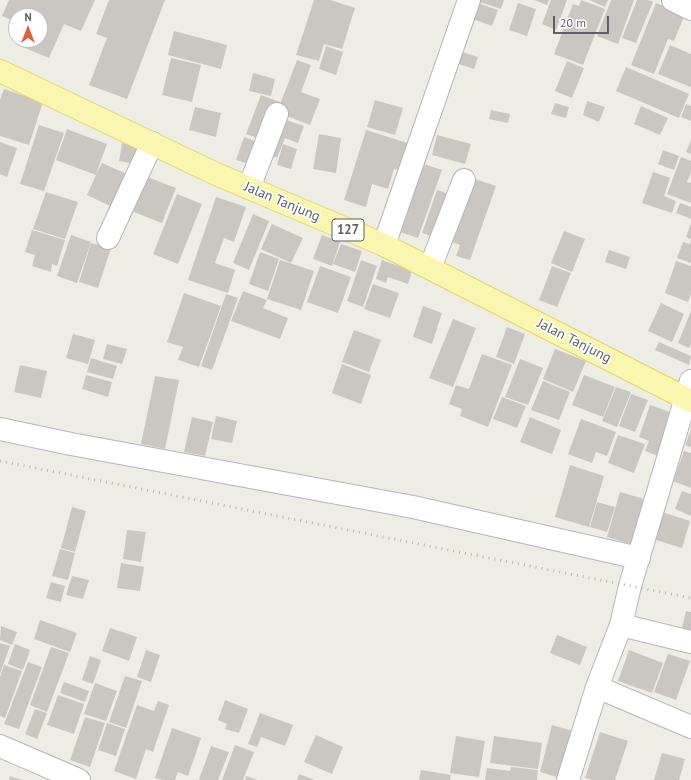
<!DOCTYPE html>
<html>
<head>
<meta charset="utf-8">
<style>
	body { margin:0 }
	#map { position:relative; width:691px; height:780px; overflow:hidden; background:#eeede5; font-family:"PT Sans",sans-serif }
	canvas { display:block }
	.north { position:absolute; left:8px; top:8px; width:40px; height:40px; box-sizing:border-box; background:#fff; border:1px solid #bebfc1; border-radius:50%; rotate:0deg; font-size:11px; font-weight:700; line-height:16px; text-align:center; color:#5d5f64 }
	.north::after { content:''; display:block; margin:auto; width:14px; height:18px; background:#db603d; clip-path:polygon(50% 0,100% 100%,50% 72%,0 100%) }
	.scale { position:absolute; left:553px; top:16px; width:56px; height:18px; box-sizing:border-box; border:2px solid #5d5f64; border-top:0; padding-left:5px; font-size:12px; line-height:14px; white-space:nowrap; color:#5d5f64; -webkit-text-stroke:3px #fff; paint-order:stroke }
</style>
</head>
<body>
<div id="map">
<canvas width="691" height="780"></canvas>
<div class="north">N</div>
<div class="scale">20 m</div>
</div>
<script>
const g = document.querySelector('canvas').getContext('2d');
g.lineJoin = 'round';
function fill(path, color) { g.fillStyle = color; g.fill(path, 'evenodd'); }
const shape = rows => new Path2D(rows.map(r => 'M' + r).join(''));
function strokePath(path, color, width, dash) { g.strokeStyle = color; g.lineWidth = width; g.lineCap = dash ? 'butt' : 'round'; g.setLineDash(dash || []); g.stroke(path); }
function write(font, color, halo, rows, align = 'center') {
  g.font = font + ' "PT Sans",sans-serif'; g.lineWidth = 3; g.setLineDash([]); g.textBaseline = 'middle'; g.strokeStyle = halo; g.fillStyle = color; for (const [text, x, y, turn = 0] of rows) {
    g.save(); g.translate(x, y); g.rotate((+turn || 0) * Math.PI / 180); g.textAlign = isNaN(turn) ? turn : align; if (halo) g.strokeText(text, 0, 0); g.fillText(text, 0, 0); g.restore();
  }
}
fill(shape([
	[9,0,95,0,81,31,64,24,49,58,18,45,20,40,40,40,40,16,16,16,16,22,2,16],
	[109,0,165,0,127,99,89,85,107,38,96,34],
	[314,0,330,0,355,8,342,49,324,44,319,61,296,55],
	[474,0,504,0,501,9],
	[534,0,549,0,547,5],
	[551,0,567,0,556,30,542,24],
	[581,0,605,9,583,65,554,54,573,4,579,6],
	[589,0,608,0,605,7],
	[611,0,634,0,618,44,597,36],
	[637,0,648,0,653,2,636,43,622,38],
	[472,1,498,10,492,26,467,17],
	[518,3,536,9,527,36,509,30],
	[656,3,685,14,674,41,668,39,654,74,631,65],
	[174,31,227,45,221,69,168,55],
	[670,45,691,54,691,87,658,74],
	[326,46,343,52,336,75,319,69],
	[456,50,478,57,474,69,453,62],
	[171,58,201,65,192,102,162,95],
	[297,60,311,65,301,92,320,99,310,125,277,112],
	[567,61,584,68,572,98,555,91],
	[626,67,689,94,679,118,616,91],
	[253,73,275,79,271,96,249,91],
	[4,89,43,102,29,145,0,136,0,100],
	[261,95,280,102,265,141,246,134],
	[375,100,403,108,395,135,367,127],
	[587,101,605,107,599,122,583,115],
	[555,103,569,107,566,118,551,114],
	[686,104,691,106,691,121,681,117],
	[641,106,668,118,660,135,634,124],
	[195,107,221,113,216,137,189,130],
	[491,110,510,114,508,123,489,119],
	[277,117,304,126,298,143,285,138,277,158,264,153],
	[39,125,64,133,44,191,20,184],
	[67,129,107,144,96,174,102,163,129,175,114,208,87,195,96,175,56,160],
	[366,130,414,145,406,173,394,169,388,189,372,184,366,207,344,200],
	[319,134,341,138,336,173,313,169],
	[437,135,471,144,465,164,432,155],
	[244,137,261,143,253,165,236,160],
	[691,140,691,154,686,152],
	[0,142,17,148,7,177,0,174],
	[122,143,138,146,135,164,119,161],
	[283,144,297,149,291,169,277,165],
	[663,150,679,156,674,170,658,164],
	[681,157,691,161,691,172,687,182,691,183,691,203,667,194],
	[421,163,442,170,418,238,397,231],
	[653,172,670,178,664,196,676,201,672,213,642,203],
	[145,176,176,188,162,223,131,211],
	[469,177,496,186,470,260,456,256,460,245,447,240],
	[437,190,455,196,439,239,422,233],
	[46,192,78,202,65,239,33,229],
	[177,194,202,204,178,264,153,254],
	[216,197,246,207,234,242,224,238,215,263,235,270,228,293,188,280],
	[680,203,691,207,691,219,676,213],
	[253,214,269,221,249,270,233,263],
	[691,223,691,239,686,237],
	[272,224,303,238,291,263,261,249],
	[32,230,65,240,57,266,52,264,51,272,32,266,35,255,25,252],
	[564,231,585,239,572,272,551,263],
	[71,235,91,242,77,283,57,276],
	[322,235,340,242,332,266,313,259],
	[691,240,691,263,677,258,683,242,690,244],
	[91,243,111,248,98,288,79,282],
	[341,244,362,251,355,272,333,264],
	[609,250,630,257,626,269,605,262],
	[260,252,279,259,268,291,249,284],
	[280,260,314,271,301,310,267,299],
	[361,260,377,266,363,307,347,301],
	[382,260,412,271,408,284,388,277,386,283,376,279],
	[676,261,691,266,691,294,688,302,665,293],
	[320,266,351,277,338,313,307,302],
	[552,266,571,273,557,307,539,300],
	[373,284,399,293,390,318,364,309],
	[243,291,267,300,263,308,288,318,280,339,231,321],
	[184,293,221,306,199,367,178,360,183,347,167,342],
	[226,294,238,298,212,370,201,366],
	[661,303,684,314,672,342,648,331],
	[423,306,442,313,432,344,413,337],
	[691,311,691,344,689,348,678,343],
	[453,319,476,328,453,387,429,378],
	[507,327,525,334,514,364,496,357],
	[354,330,381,340,369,372,342,362],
	[73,334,95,340,88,364,66,358],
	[659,342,691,356,689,365,655,350],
	[107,344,127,349,122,364,103,359],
	[555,349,586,361,573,392,543,379],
	[482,354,512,365,488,427,460,416,462,409,449,404,456,385,469,389],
	[91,358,117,366,113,379,87,372],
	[520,359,543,368,528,405,505,397],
	[342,364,371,375,361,404,332,393],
	[20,365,47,371,41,398,14,392],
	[86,375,112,382,108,397,82,389],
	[584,375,615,387,603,417,572,405],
	[155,376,179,380,165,449,141,444],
	[543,381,570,392,559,420,531,410],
	[616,387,631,392,617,427,602,421],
	[631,394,648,400,635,432,619,426],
	[502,397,526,406,517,428,493,419],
	[650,405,673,413,658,456,645,451,649,441,639,437],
	[216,416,237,421,232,443,211,439],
	[192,417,213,422,205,456,184,452],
	[530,417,561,430,552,454,520,442],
	[581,419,616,432,607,456,596,452,592,463,568,454],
	[691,430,691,447,685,445],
	[618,435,645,444,634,473,608,463],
	[684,451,691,453,691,488,673,481],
	[570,465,604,476,589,527,555,517],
	[682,491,691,494,691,516,675,509],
	[620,492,644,499,631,544,607,537],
	[597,502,615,507,607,532,590,527],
	[72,507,86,511,75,552,61,548],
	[662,512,690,521,682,548,653,539],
	[127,530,146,532,141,562,123,559],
	[60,549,75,553,68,580,52,576],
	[121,563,144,567,140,591,117,588],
	[72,576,89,580,83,599,66,595],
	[51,582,65,586,61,602,46,598],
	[686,611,691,612,691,634,681,632],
	[40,620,77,633,70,652,34,639],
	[1,626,17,632,12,645,0,640],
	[110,628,137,637,129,661,102,651],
	[557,635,587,647,580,665,550,653],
	[0,643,10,646,0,674],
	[15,644,30,650,23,670,8,664],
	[51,647,69,653,47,712,30,705],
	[146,650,160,655,151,682,137,677],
	[629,650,663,663,652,693,618,681],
	[668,654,690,661,676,700,654,692],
	[90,656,101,660,93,684,82,680],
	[28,662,42,667,19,729,4,724],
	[4,665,22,671,5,718,0,716,0,677],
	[125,676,142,681,126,728,109,722],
	[64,682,89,691,85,702,60,693],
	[95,683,117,691,106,721,84,714],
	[58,695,84,704,74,734,47,725],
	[225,700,248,709,239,733,225,729,227,724,218,720],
	[158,701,169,705,153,752,146,749,136,779,114,771,137,705,154,711],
	[35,709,47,713,37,739,25,734],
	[260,713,293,725,285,746,261,737,257,747,248,744],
	[85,717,105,723,90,767,70,760],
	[107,723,125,729,116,756,98,750],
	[552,725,573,731,560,778,540,772],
	[172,728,201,738,188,776,178,772,175,780,162,780,155,778],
	[600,732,628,741,615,780,592,780,585,778],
	[316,735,343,747,332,774,304,762],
	[456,736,485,741,479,777,450,773],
	[494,736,542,743,538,769,490,763],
	[235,745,254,752,243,780,222,780],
	[211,746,229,752,218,780,199,780],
	[662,753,685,759,679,780,654,780],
	[511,767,538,770,537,780,485,780,487,768,510,771],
	[421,770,451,775,450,780,419,780],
	[299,774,315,780,297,780],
	[10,776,22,780,9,780],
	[247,776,257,780,245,780]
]), '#cac7c2');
const minor = shape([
	[673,0,691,9],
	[249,188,277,114],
	[108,238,152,143],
	[384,245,469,0],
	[430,268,464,180],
	[0,429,71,444,413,507,639,558],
	[621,625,691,642],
	[597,687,691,727],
	[0,746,79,780],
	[568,780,597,687,621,625,630,586,691,381]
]);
const major = shape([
	[0,71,216,174,384,245,691,401]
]);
strokePath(minor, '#b5b6bb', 24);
strokePath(major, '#e6d466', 24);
strokePath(minor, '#fff', 22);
strokePath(major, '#f9f7af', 22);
strokePath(shape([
	[0,461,691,598]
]), '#b5b6b6', 3, [1, 5]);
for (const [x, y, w] of [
	[348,230,32]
]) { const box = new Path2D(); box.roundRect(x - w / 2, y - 11, w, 22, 3); g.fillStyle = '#fff'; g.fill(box); strokePath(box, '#5d5f64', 1); }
write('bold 13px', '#5d5f64', null, [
	["127",348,230]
]);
write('14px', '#5d5f64', '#fff', [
	["Jalan Tanjung",282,202,23],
	["Jalan Tanjung",574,341,27]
]);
</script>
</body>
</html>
